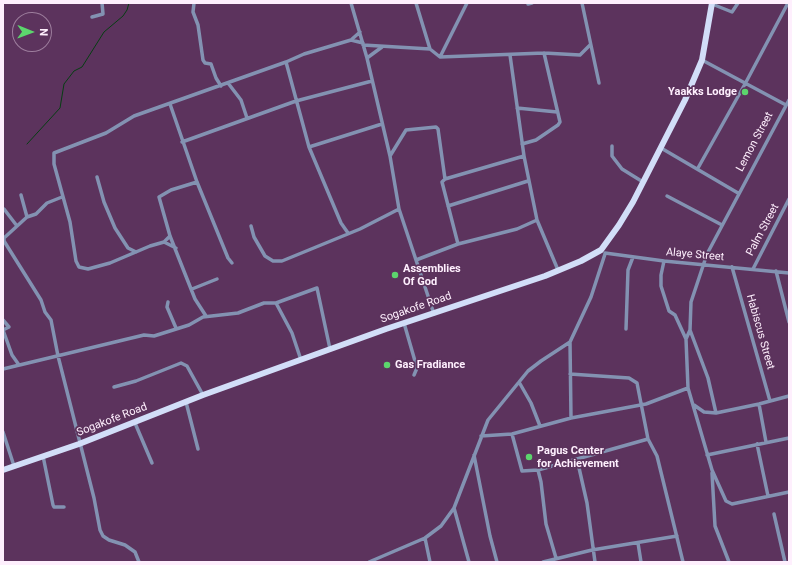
<!DOCTYPE html>
<html>
<head>
<meta charset="utf-8">
<style>
	body { margin:0 }
	#map { position:relative; width:792px; height:565px; overflow:hidden; background:#5c335d; font-family:Roboto,sans-serif }
	canvas { display:block }
	.frame { position:absolute; inset:0; border:4px solid #feeffd; pointer-events:none }
	.north { position:absolute; left:12px; top:12px; width:40px; height:40px; box-sizing:border-box; background:#5c335d; border:1px solid #9d7e9d; border-radius:50%; rotate:91deg; font-size:11px; font-weight:700; line-height:16px; text-align:center; color:#feeffd }
	.north::after { content:''; display:block; margin:auto; width:14px; height:18px; background:#5cd56d; clip-path:polygon(50% 0,100% 100%,50% 72%,0 100%) }
</style>
</head>
<body>
<div id="map">
<canvas width="792" height="565"></canvas>
<div class="frame"></div>
<div class="north">N</div>
</div>
<script>
const g = document.querySelector('canvas').getContext('2d');
g.lineJoin = 'round';
const shape = rows => new Path2D(rows.map(r => 'M' + r).join(''));
function strokePath(path, color, width, dash) { g.strokeStyle = color; g.lineWidth = width; g.lineCap = dash ? 'butt' : 'round'; g.setLineDash(dash || []); g.stroke(path); }
function write(font, color, halo, rows, align = 'center') {
  g.font = font + ' Roboto,sans-serif'; g.lineWidth = 3.5; g.setLineDash([]); g.textBaseline = 'middle'; g.strokeStyle = halo; g.fillStyle = color; for (const [text, x, y, turn = 0] of rows) {
    g.save(); g.translate(x, y); g.rotate((+turn || 0) * Math.PI / 180); g.textAlign = isNaN(turn) ? turn : align; if (halo) g.strokeText(text, 0, 0); g.fillText(text, 0, 0); g.restore();
  }
}
strokePath(shape([
	[27,144,60,108,64,84,74,71,82,67,104,32,123,16,127,10,129,3]
]), '#063f13', 1);
strokePath(shape([
	[194,3,193,12,198,25,203,60,205,63,211,64,216,78,221,86],
	[351,3,367,58,390,156,399,209],
	[416,3,430,49,440,57,544,53,580,55,590,45],
	[582,3,599,83],
	[528,4,532,3],
	[712,4,732,12,738,3],
	[92,17,103,14,102,3],
	[351,40,363,43],
	[363,45,430,49],
	[440,57,467,3],
	[367,58,382,47],
	[702,60,786,105],
	[286,62,304,54,351,40,360,32],
	[228,83,241,100,247,118],
	[170,104,197,182,228,258,232,263],
	[517,108,557,112],
	[182,142,296,101,372,81],
	[522,144,536,140,558,125,560,122,544,53],
	[612,146,612,156,622,169,643,182],
	[309,147,382,124],
	[661,148,738,193],
	[390,156,406,130,436,127,438,129,445,179],
	[524,156,537,220,558,270],
	[698,168,745,84,788,3],
	[97,177,104,202,115,228,128,248,136,252],
	[197,182,171,190,159,197,170,236,195,299,206,316],
	[21,195,27,217,4,238,4,241,41,300,45,312,51,320,58,356,94,498,100,530,103,536,109,540,125,545,135,552,139,562],
	[667,196,722,225],
	[448,206,528,181],
	[4,209,17,226],
	[27,217,36,214,47,203,62,197],
	[251,226,254,237,265,256,273,261,282,261,360,229,399,209,434,314],
	[170,236,164,242,150,246,110,263,88,269,79,267,76,261,70,222,54,164,54,153,106,133,134,116,286,62,309,147,341,223,348,233],
	[164,242,176,248],
	[458,244,442,182,445,179,524,156,510,55],
	[605,253,664,261,789,273],
	[416,260,458,244,517,229,537,220],
	[664,261,661,275,661,286,669,311,675,315,686,339],
	[732,267,770,401],
	[753,269,789,199],
	[776,271,789,322],
	[192,289,217,279],
	[168,302,167,307,176,328],
	[276,303,292,333,301,360],
	[3,320,9,327,3,330,12,355,19,365],
	[404,323,417,368,414,375],
	[626,329,628,270,633,257],
	[690,330,686,339,688,388,712,470,726,501,732,504,789,492],
	[570,342,571,418],
	[3,369,144,335,154,336,189,325,203,317,238,313,264,303,276,303,317,288,330,349],
	[570,374,629,378,637,383,648,439,657,456,683,562],
	[519,382,531,403,540,426],
	[114,387,136,381,181,363,187,366,203,395],
	[186,402,198,449],
	[759,404,766,442],
	[694,405,704,412,716,413,759,404,789,396],
	[716,413,708,378,690,330,691,302,707,254,789,100],
	[135,423,152,463],
	[3,432,14,466],
	[512,434,522,471,538,470,541,482,546,524,556,558],
	[481,436,512,434,571,418,646,404,688,388],
	[757,444,768,496],
	[474,455,490,536,497,562],
	[707,455,789,438],
	[43,456,53,505,54,507,64,507],
	[577,459,587,503,595,562],
	[538,470,648,439],
	[712,473,715,526,729,562],
	[454,508,469,562],
	[774,514,785,562],
	[425,538,430,562],
	[638,543,641,562],
	[369,562,425,538,441,526,454,508,488,420,528,371,541,361,570,342,591,297,605,254],
	[543,562,592,550,677,536]
]), '#8392b2', 3.5);
strokePath(shape([
	[3,470,79,444,203,395,386,329,545,276,581,261,601,250,619,225,633,202,685,100,702,60,712,3]
]), '#d2def8', 6);
for (const [x, y, r, color] of [
	[745,92,4,"#5cd56d"],
	[395,275,4,"#5cd56d"],
	[387,365,4,"#5cd56d"],
	[529,457,4,"#5cd56d"]
]) { const dot = new Path2D(); dot.arc(x, y, r, 0, 2 * Math.PI); g.fillStyle = color; g.fill(dot); strokePath(dot, '#5c335d', 1.5); }
write('bold 11px', '#feeffd', '#5c335d', [
	["Yaakks Lodge",737,92,"right"],
	["Assemblies",403,269],
	["Of God",403,282],
	["Gas Fradiance",395,365],
	["Pagus Center",537,451],
	["for Achievement",537,464]
], 'left');
write('11px', '#feeffd', '#5c335d', [
	["Lemon Street",755,142,-62],
	["Palm Street",763,230,-62],
	["Alaye Street",695,255,5],
	["Sogakofe Road",416,308,-19],
	["Habiscus Street",760,332,74],
	["Sogakofe Road",112,420,-21]
]);
</script>
</body>
</html>
